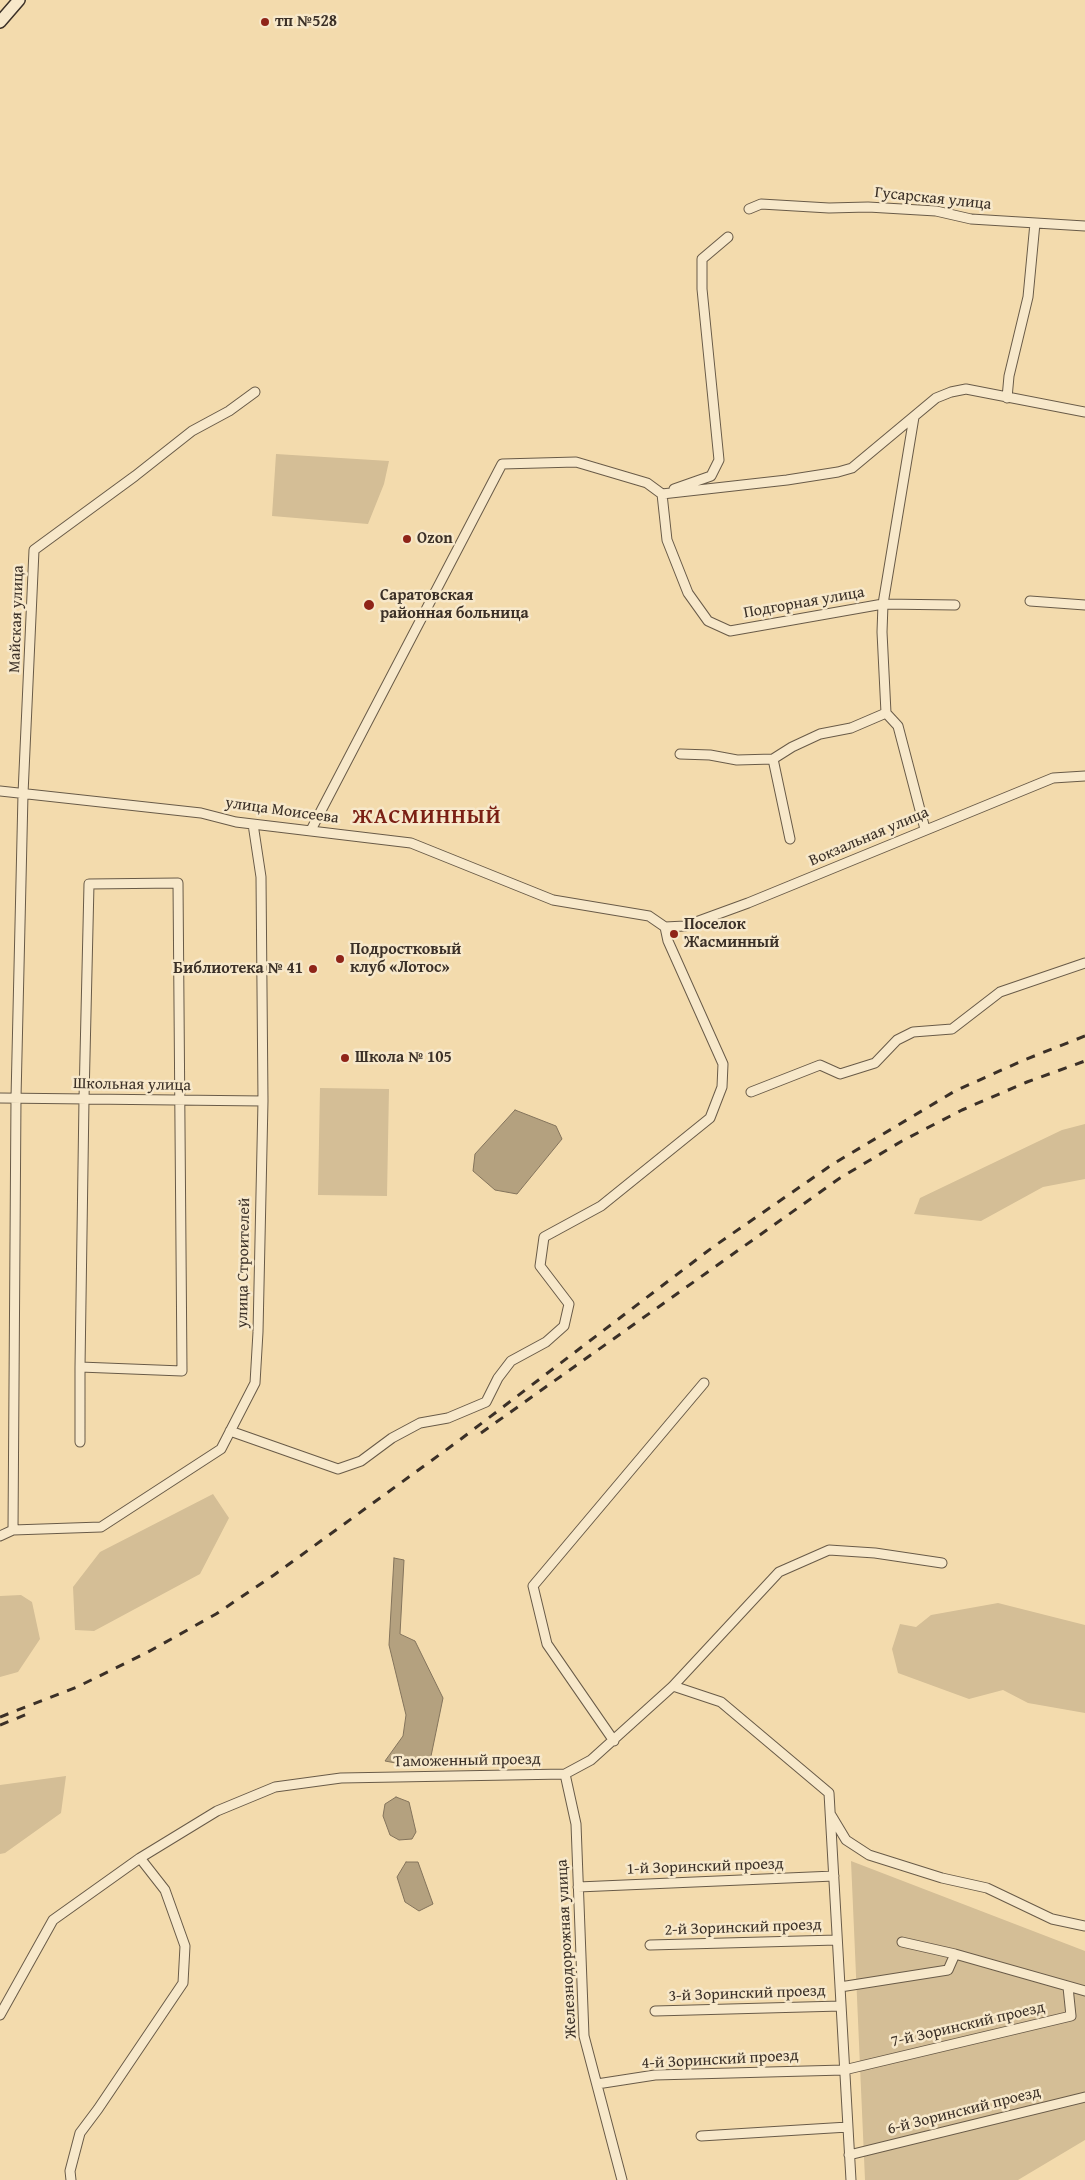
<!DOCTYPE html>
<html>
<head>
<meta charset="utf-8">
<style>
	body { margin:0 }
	canvas { display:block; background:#f3dbad }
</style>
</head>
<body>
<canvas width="1085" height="2180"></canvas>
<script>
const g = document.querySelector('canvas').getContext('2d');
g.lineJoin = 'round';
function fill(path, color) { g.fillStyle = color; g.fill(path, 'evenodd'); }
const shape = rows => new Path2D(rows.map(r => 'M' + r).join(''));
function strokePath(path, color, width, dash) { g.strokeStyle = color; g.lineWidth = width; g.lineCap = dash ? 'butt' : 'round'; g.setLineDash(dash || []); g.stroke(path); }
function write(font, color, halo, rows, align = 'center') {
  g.font = font + ' "Gentium Book Plus",serif'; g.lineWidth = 5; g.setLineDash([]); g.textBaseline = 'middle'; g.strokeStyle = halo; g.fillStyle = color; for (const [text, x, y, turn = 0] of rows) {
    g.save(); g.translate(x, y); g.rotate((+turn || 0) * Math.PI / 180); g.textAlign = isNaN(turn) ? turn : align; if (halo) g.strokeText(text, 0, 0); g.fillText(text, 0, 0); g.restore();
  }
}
fill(shape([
	[276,454,389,461,384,484,368,524,272,516],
	[320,1088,389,1089,387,1196,318,1195],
	[1085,1124,1085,1179,1043,1187,981,1221,914,1214,920,1198,1062,1130],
	[213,1494,229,1518,200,1574,94,1631,75,1630,73,1587,100,1552],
	[21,1595,32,1602,40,1639,18,1672,0,1677,0,1596],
	[998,1603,1085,1625,1085,1713,1028,1703,1003,1690,969,1699,898,1673,892,1649,900,1624,916,1627,931,1615],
	[66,1776,61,1813,5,1853,0,1854,0,1785],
	[851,1861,1085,1951,1085,2140,1018,2180,865,2180]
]), '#d4be96');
const water = shape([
	[515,1110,556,1126,562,1139,517,1194,495,1190,473,1171,475,1154,515,1110],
	[394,1558,404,1560,400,1634,415,1641,443,1698,430,1761,412,1766,385,1761,403,1736,406,1715,389,1645,394,1558],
	[396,1797,409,1802,416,1832,412,1839,399,1840,390,1835,383,1816,385,1804,396,1797],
	[406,1862,418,1862,433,1904,419,1911,405,1902,397,1877,406,1862]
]);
fill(water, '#b4a17f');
strokePath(water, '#84745c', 1);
const minor = shape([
	[749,209,761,204,829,208,868,207,936,211,971,219,1085,226],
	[1007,398,1009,376,1028,297,1035,223],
	[914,417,883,604,882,632,886,713,898,726,925,829],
	[674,489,711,476,719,460,702,289,702,259,728,237],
	[662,494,667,540,688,593,708,621,730,631,883,604,955,605],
	[1030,601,1085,605],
	[680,754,710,755,737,760,773,759,792,747,820,734,851,728,886,713],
	[773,759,790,839],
	[0,791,201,813,236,822,411,843,553,900,649,916,665,927],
	[311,830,502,464,576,462,647,483,662,494,787,480,838,472,852,468,936,398,951,392,966,389,1085,412],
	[665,927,685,926,748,903,1053,778,1085,776],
	[751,1092,820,1065,840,1074,875,1063,897,1040,913,1032,952,1029,1000,992,1085,963],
	[0,1098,263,1101],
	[80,1367,182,1371,178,883,89,884,84,1099,80,1367,80,1442],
	[230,1431,338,1469,361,1461,392,1438,420,1423,448,1418,486,1402,498,1378,511,1361,546,1342,564,1326,569,1304,540,1266,544,1237,601,1206,710,1118,722,1087,723,1064,668,941,665,927],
	[13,1530,16,1098,23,794,34,550,135,476,192,431,229,411,255,392],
	[0,1536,13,1530,101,1527,221,1449,255,1383,258,1332,263,1101,261,877,253,824],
	[673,1686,721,1702,829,1793,851,2180],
	[614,1741,547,1644,533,1586,704,1383],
	[565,1774,576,1824,584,2036,622,2180],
	[831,1815,846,1840,869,1855,942,1878,987,1888,1052,1919,1085,1926],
	[578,1887,834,1876],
	[902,1942,955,1954,1085,1991],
	[650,1945,837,1940],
	[840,1987,948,1970,955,1954],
	[655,2011,841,2006],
	[0,2015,53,1920,140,1858,217,1811,275,1787,341,1778,565,1774,591,1760,673,1686,779,1572,829,1550,875,1553,942,1563],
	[597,2084,655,2075,844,2070,1071,2016,1068,1987],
	[701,2136,848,2127],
	[849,2155,1085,2097],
	[71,2180,70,2171,80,2133,98,2109,183,1983,185,1946,165,1890,140,1858]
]);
const secondary = shape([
	[0,22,19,0]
]);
strokePath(minor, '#695b48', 11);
strokePath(secondary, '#3b3027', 14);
strokePath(minor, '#f7e8ca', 9);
strokePath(secondary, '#f7e8ca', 11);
strokePath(shape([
	[481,1433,840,1178,902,1141,962,1110,1027,1082,1085,1061],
	[0,1717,77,1687,148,1652,216,1614,274,1575,457,1442,713,1247,833,1164,955,1091,1024,1060,1085,1036],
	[0,1725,30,1713]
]), '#3b3027', 3, [9, 9]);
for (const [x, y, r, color] of [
	[265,22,5,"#8f2418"],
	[407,539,5,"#8f2418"],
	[369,605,6,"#8f2418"],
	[674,934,5,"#8f2418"],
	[340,959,5,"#8f2418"],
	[313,969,5,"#8f2418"],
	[345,1058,5,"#8f2418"]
]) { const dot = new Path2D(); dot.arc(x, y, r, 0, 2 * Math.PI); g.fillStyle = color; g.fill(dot); strokePath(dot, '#f7e8ca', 2); }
write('bold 16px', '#3b3027', '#f7e8ca', [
	["тп №528",275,22],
	["Ozon",417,539],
	["Саратовская",380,596],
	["районная больница",380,614],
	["Поселок",684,925],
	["Жасминный",684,943],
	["Подростковый",350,950],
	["клуб «Лотос»",350,968],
	["Библиотека № 41",303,969,"right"],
	["Школа № 105",355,1058]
], 'left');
write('16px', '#3b3027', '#f7e8ca', [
	["Гусарская улица",933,199,6],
	["Подгорная улица",804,603,-10],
	["Майская улица",17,619,-88],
	["улица Моисеева",282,811,8],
	["Вокзальная улица",869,837,-23],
	["Школьная улица",132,1085,1],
	["улица Строителей",244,1263,-89],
	["Таможенный проезд",467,1761,-1],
	["1-й Зоринский проезд",705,1867,-2],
	["2-й Зоринский проезд",743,1928,-2],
	["Железнодорожная улица",567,1949,-93],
	["3-й Зоринский проезд",747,1994,-2],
	["7-й Зоринский проезд",968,2025,-13],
	["4-й Зоринский проезд",720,2060,-3],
	["6-й Зоринский проезд",964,2111,-14]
]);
g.letterSpacing = '1px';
write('bold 21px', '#7a1f14', '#f7e8ca', [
	["ЖАСМИННЫЙ",427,818]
]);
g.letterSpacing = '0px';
</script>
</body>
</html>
